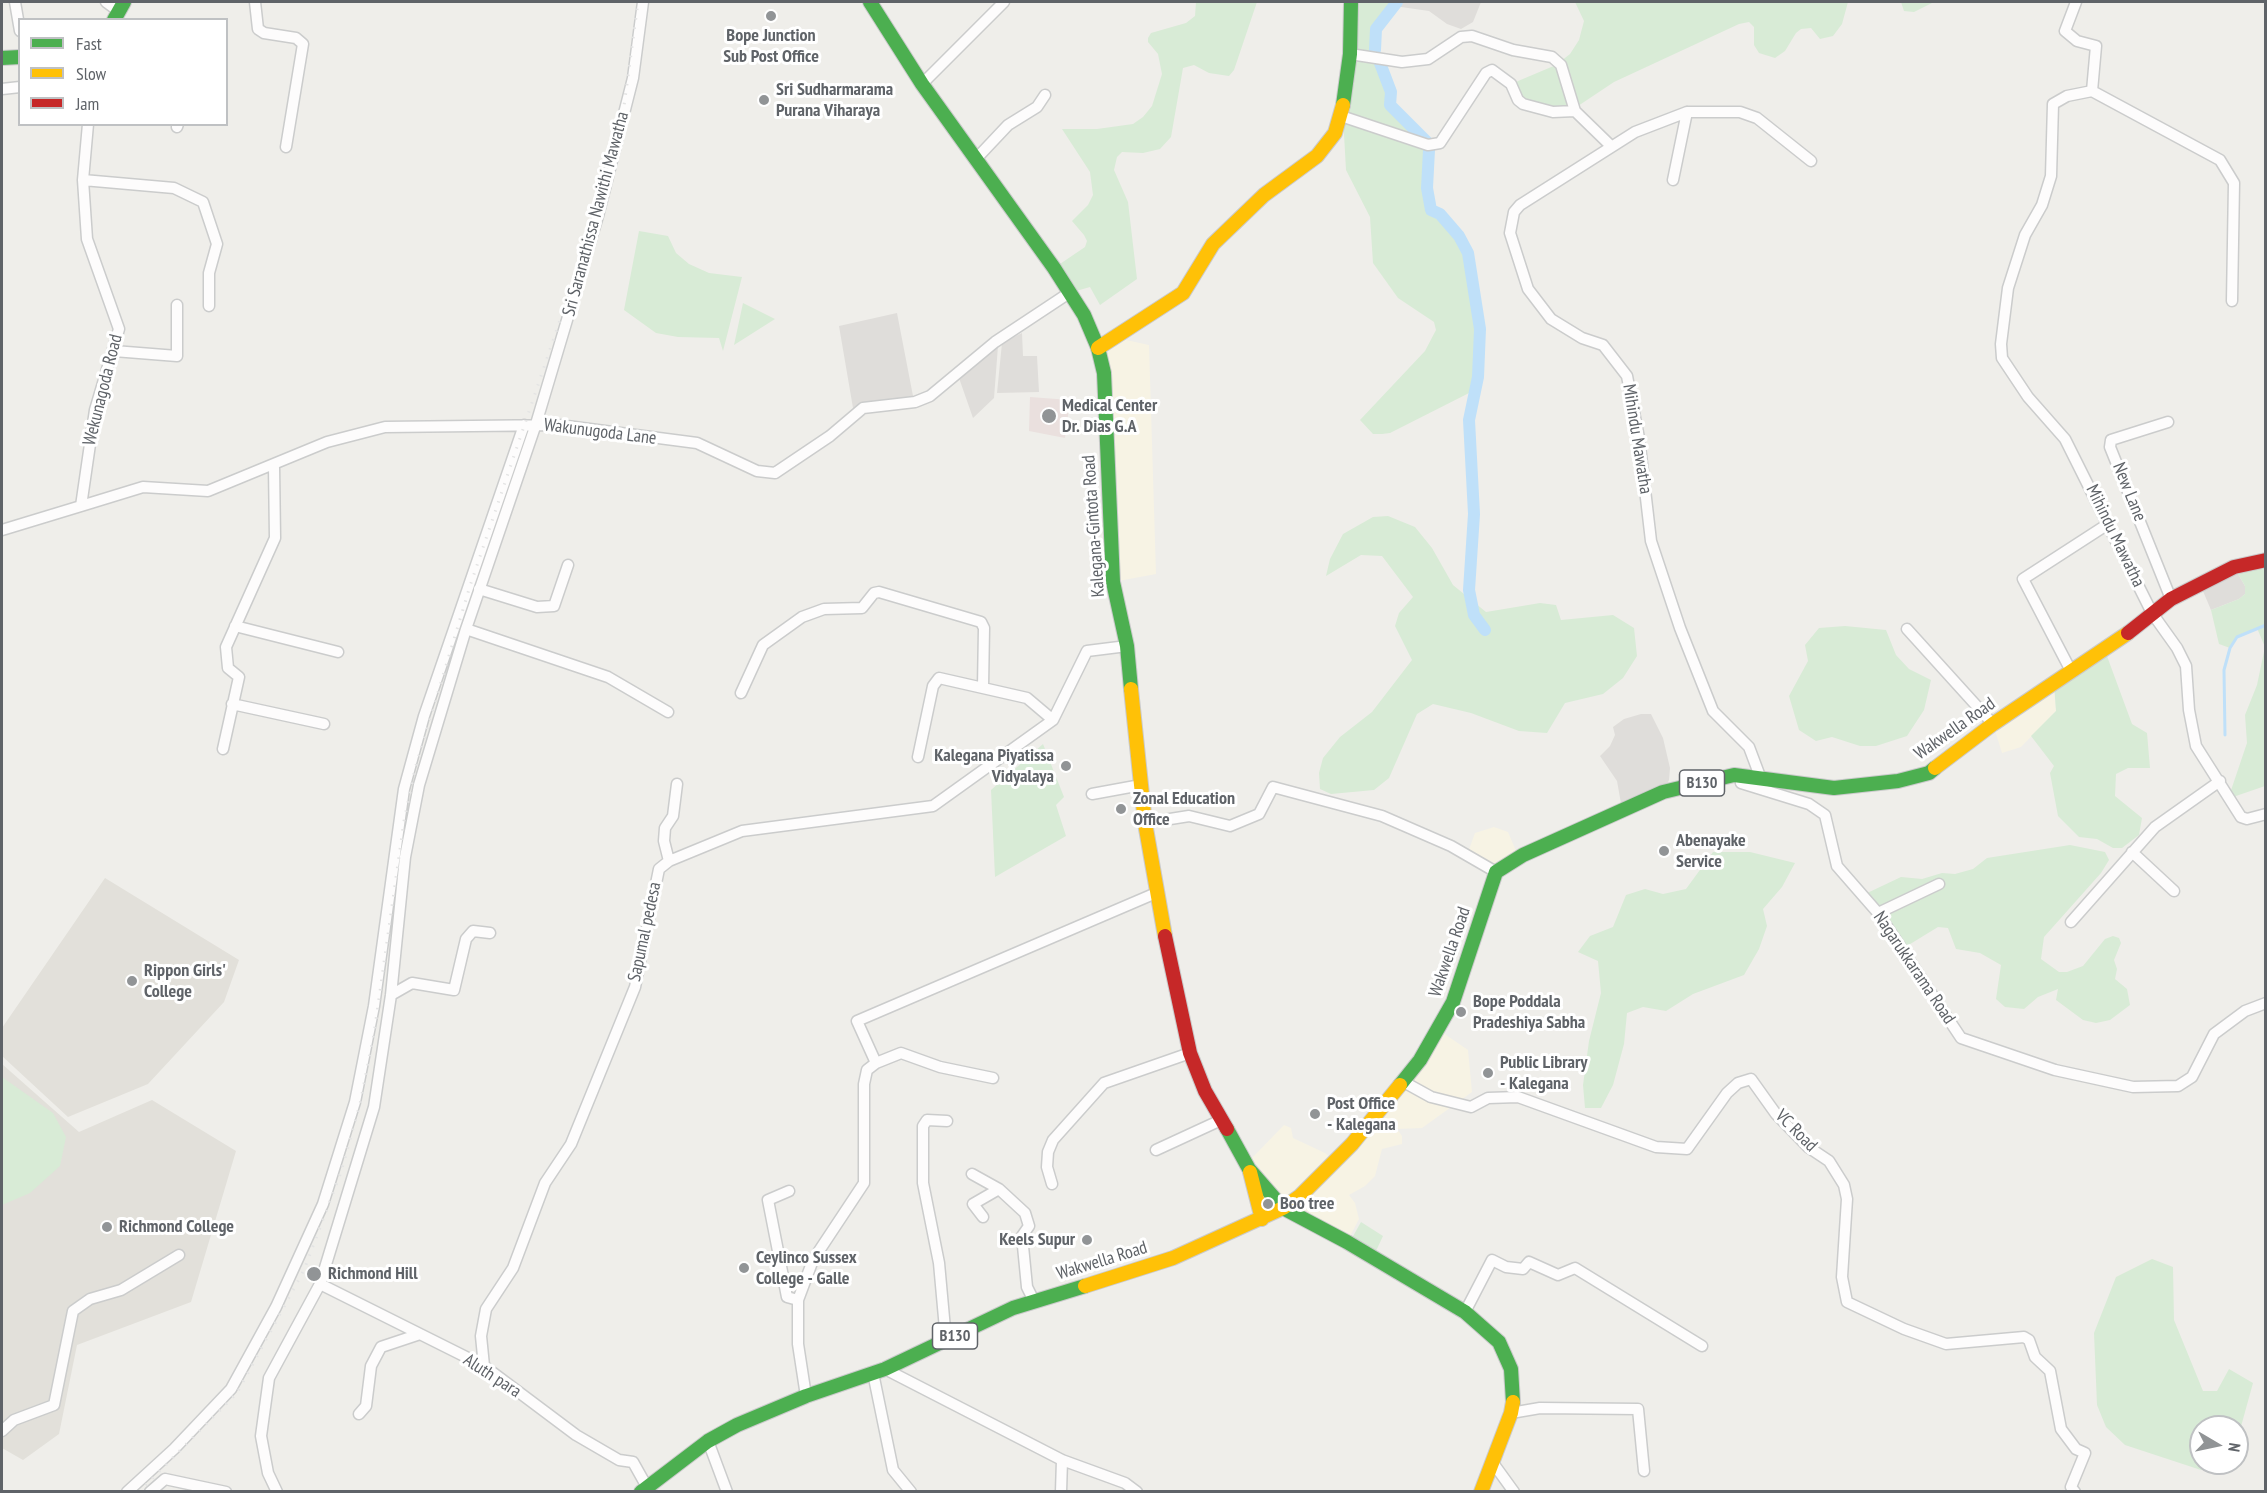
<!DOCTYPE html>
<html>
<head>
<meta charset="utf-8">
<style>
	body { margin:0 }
	#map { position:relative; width:2267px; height:1493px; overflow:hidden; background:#efeeea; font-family:"PT Sans Narrow",sans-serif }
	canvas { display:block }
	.frame { position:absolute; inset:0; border:3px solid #5f6368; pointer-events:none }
	.legend { position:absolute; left:18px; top:18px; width:210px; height:108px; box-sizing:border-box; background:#fff; border:2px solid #bfc1c3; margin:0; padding:8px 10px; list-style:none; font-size:18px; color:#5f6368 }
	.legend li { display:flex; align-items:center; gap:12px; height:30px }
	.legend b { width:30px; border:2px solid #bfc1c3 }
	.north { position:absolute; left:2189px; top:1415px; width:60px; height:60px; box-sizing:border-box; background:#fff; border:2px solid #bfc1c3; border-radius:50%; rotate:99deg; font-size:16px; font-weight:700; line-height:24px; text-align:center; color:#5f6368 }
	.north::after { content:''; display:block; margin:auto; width:21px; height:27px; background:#919496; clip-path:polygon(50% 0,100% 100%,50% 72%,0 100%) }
</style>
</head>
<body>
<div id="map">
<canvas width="2267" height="1493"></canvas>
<div class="frame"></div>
<ul class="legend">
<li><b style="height:8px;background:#4caf50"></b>Fast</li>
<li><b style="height:8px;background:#ffc107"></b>Slow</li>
<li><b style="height:8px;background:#c62828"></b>Jam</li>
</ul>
<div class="north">N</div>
</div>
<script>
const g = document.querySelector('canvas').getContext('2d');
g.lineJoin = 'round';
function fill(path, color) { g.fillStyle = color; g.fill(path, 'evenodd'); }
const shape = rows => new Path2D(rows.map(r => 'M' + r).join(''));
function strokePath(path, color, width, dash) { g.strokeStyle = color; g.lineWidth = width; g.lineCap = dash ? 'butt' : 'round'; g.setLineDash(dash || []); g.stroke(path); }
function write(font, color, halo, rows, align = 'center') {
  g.font = font + ' "PT Sans Narrow",sans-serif'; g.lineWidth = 6; g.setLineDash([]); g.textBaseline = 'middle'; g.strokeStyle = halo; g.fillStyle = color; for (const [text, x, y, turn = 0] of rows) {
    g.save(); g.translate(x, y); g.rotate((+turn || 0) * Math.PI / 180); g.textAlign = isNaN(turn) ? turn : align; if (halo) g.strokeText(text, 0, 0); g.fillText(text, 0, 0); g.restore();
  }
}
fill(shape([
	[1113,337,1149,345,1156,574,1113,582,1098,348],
	[2054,684,2056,711,2021,747,2002,753,1993,724],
	[1494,827,1508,832,1519,858,1496,872,1467,855,1475,833],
	[1439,1028,1446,1035,1468,1050,1472,1092,1422,1128,1397,1129,1402,1136,1402,1144,1382,1149,1375,1176,1365,1186,1349,1195,1355,1203,1359,1219,1347,1242,1278,1193,1252,1158,1284,1125,1291,1128,1293,1138,1325,1153,1335,1161]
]), '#f7f3e4');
fill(shape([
	[1397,2,1481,2,1473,22,1461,29,1447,24,1429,11,1394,6],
	[897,313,913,396,853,408,839,326],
	[1022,333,1023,356,1037,356,1039,392,997,393,1002,343],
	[998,346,994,398,973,418,959,378],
	[2234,567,2245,586,2245,594,2239,599,2211,610,2200,584],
	[1641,714,1651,714,1663,738,1670,768,1669,780,1663,792,1622,809,1617,781,1600,756,1610,746,1615,735,1613,727,1624,719]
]), '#dfddda');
fill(shape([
	[105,878,239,960,224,1002,148,1084,68,1117,2,1056,2,1028],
	[2,1064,79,1132,152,1100,236,1151,191,1302,77,1345,59,1434,23,1460,2,1448]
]), '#e2e0da');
fill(shape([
	[1030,397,1070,400,1065,438,1029,431]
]), '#eae0de');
fill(shape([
	[1196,2,1257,2,1234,70,1229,76,1209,73,1194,65,1183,68,1171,137,1160,149,1143,153,1122,152,1117,157,1114,170,1128,202,1137,279,1100,305,1090,287,1069,293,1054,268,1085,247,1087,241,1084,235,1072,221,1088,205,1093,195,1090,172,1062,129,1097,129,1133,124,1143,117,1152,106,1162,74,1158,54,1148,42,1148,38,1151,33,1186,23,1195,16],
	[1353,2,1397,2,1376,29,1374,38,1376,48,1388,71,1390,105,1406,124,1429,144,1427,188,1431,210,1440,214,1459,236,1468,253,1480,329,1475,390,1390,433,1382,434,1373,434,1360,420,1425,351,1436,330,1434,322,1398,298,1373,263,1370,217,1346,170,1343,116],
	[1575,2,1848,2,1842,24,1833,36,1820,39,1811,28,1801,29,1796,33,1785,51,1775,58,1759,53,1754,45,1754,27,1749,22,1739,24,1614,82,1572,110,1523,104,1511,84,1556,65,1570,54,1579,40,1584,21],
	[1901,2,1934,2,1914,12,1904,11],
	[639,231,668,236,676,253,689,264,709,273,742,277,723,351,719,338,678,337,656,333,624,310],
	[743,303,775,319,734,345],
	[1388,516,1415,527,1432,548,1453,585,1486,612,1540,603,1556,605,1561,620,1613,615,1634,628,1637,656,1623,678,1603,694,1565,703,1547,733,1519,731,1471,713,1433,704,1417,714,1389,778,1374,790,1331,794,1320,789,1319,773,1323,758,1340,737,1372,712,1412,660,1395,626,1399,613,1413,597,1382,556,1361,555,1326,576,1330,559,1343,534,1373,517],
	[2263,561,2266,572,2265,786,2236,796,2226,805,2247,743,2245,715,2257,685,2265,647,2257,628,2237,637,2230,648,2219,644,2211,610,2239,599,2245,594,2245,586,2234,567],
	[1845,626,1886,630,1896,655,1909,669,1931,680,1924,710,1907,736,1876,746,1860,746,1832,737,1816,741,1799,730,1789,696,1808,661,1805,645,1819,628],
	[2104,648,2132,724,2147,733,2150,768,2128,768,2116,774,2115,796,2142,818,2139,835,2122,848,2113,848,2097,839,2079,837,2058,816,2050,773,2054,766,2031,736,2056,711,2054,684],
	[1043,744,1064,797,1056,805,1066,836,995,877,991,790],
	[2070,845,2105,852,2109,860,2101,873,2044,937,2041,959,2059,972,2067,972,2083,966,2105,939,2113,936,2119,938,2121,943,2114,960,2117,969,2115,979,2127,989,2130,1005,2110,1020,2096,1023,2083,1020,2056,1000,2058,989,2038,997,2024,1009,2005,1007,1996,999,2001,965,1980,953,1956,949,1948,928,1938,927,1902,949,1863,895,1901,877,1922,879,1942,873,1955,874,1973,869,1987,858],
	[1713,852,1750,852,1795,863,1782,887,1763,909,1767,926,1759,949,1744,975,1693,994,1666,1011,1643,1007,1627,1013,1624,1044,1613,1085,1601,1108,1585,1108,1583,1085,1589,1041,1601,993,1598,961,1578,952,1590,936,1613,927,1626,895,1645,889,1663,894,1686,889],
	[2,1077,53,1113,66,1137,60,1166,30,1193,2,1205],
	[1361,1222,1383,1236,1376,1251,1352,1238],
	[2152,1259,2173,1267,2174,1320,2203,1391,2217,1391,2229,1369,2253,1383,2237,1441,2237,1427,2201,1427,2201,1463,2226,1464,2201,1470,2125,1445,2106,1427,2097,1405,2094,1333,2116,1277]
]), '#d8ebd6');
strokePath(shape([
	[2225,735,2224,670,2230,648,2237,637,2266,625]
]), '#bfe0f9', 3);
strokePath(shape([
	[1375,50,1376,29,1397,2],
	[1380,63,1391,92,1390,105,1428,143],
	[1429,150,1427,188,1431,210,1440,214,1459,236,1468,253,1480,329,1478,377,1469,420,1474,514,1469,590,1474,615,1485,630]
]), '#bfe0f9', 12);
const street = shape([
	[15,2,20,31],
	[106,2,117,10],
	[255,2,258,29,264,33,296,38,303,44,286,147],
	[2076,2,2065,31,2077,41,2096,46,2092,91],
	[1350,54,1402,62,1428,59,1461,37,1472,36,1513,50,1552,57,1561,65,1575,111],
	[922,84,1004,2],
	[2,89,20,87],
	[1341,116,1428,145,1440,143,1486,73,1492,70,1511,84,1518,100,1523,104,1553,112,1575,111,1611,146],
	[177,127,178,124],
	[975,160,1008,125,1037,107,1045,95],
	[83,180,174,188,203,202,217,244,209,273,209,306],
	[1673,180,1687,112],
	[2232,301,2234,183,2220,160,2092,91,2067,96,2053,104,2051,176,2042,205,2025,235,2008,288,2001,344,2002,358,2028,397,2065,439,2152,613,2177,648,2186,666,2189,710,2196,746,2241,817,2247,819,2266,814],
	[114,351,177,356,177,305],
	[2168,422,2111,440,2110,447,2171,599],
	[81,506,143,487,208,491,327,442,385,427,559,425,697,443,757,471,775,473,830,436,863,408,915,402,930,396,995,342,1069,293],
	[2,530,81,506,95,410,119,329,87,239,83,180,88,124],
	[479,589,537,607,554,606,568,565],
	[235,626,338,652],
	[466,629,608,677,668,712],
	[1907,629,1993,724],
	[2071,671,2023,579,2108,524],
	[741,693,763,645,802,617,824,609,862,608,874,593,879,592,981,622,984,628,983,687],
	[232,704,324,724],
	[223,749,239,677,228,668,226,647,275,538,274,466],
	[918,757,933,686,939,678,1027,698,1053,720],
	[1761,779,1749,747,1713,711,1680,628,1651,541,1639,438,1627,376,1603,345,1582,338,1551,319,1528,289,1510,233,1514,212,1520,205,1635,132,1687,112,1740,112,1757,118,1811,161],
	[1741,783,1809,804,1825,815,1837,866,1878,913,1961,1038,2055,1070,2133,1087,2178,1086,2192,1077,2214,1034,2245,1011,2266,1003],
	[1092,794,1141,785],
	[1145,823,1189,816,1230,826,1259,814,1273,787,1382,816,1451,846,1496,872],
	[2132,852,2174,891],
	[669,861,664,841,665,828,673,816,677,784],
	[1878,913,1939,884],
	[2071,922,2155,827,2220,781],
	[391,995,412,983,454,990,466,939,473,931,490,933],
	[876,1063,857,1021,1156,893],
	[1402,1081,1431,1097,1471,1107,1488,1098,1518,1097,1656,1147,1687,1149,1727,1093,1738,1083,1751,1079,1776,1114,1808,1147,1829,1161,1844,1185,1847,1199,1842,1277,1847,1302,1904,1329,1946,1344,2024,1337,2029,1340,2035,1357,2050,1371,2061,1429,2076,1449,2085,1453,2071,1487,2075,1492],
	[1156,1150,1221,1120],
	[972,1174,999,1189,1025,1213,1029,1226,1022,1236,1027,1287,1034,1301],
	[1052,1184,1047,1167,1048,1152,1053,1140,1104,1083,1190,1053],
	[789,1191,768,1200,787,1297,798,1300],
	[983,1217,973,1204,999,1189],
	[320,1284,484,1366,576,1435,619,1460,633,1462,647,1487],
	[1465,1312,1492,1260,1506,1267,1523,1269,1529,1262,1558,1275,1575,1268,1702,1346],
	[946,1340,939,1263,923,1183,923,1126,927,1120,947,1121],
	[484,1366,481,1336,486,1309,513,1268,545,1183,571,1144,635,987,659,869,669,861,742,831,933,806,1053,720,1087,651,1127,646],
	[885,1369,1062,1460,1125,1483,1137,1492],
	[873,1373,893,1470,911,1492],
	[806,1396,798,1344,798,1300,813,1260,864,1183,864,1084,867,1070,876,1063,901,1053,940,1067,993,1078],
	[1511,1413,1540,1408,1638,1409,1644,1471],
	[359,1414,366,1406,371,1366,381,1347,420,1334],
	[2,1431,14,1420,54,1405,73,1311,90,1299,121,1290,179,1255],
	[708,1441,727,1492],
	[1493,1463,1514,1492],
	[127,1492,174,1449,231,1389,276,1307,323,1204,355,1102,374,1006,404,789,424,716,524,425],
	[150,1492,165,1479,226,1492],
	[277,1492,268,1473,261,1436,269,1378,320,1284,374,1107,391,995,405,857,419,785,466,629,536,424,598,216,633,78,643,2],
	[1061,1492,1062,1460]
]);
const fast = shape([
	[870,2,922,84,1054,268,1084,315,1098,348,1104,373,1113,582,1127,646,1131,689],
	[114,20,124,2],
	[2,58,20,57],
	[1343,105,1350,54,1351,2],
	[1400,1085,1420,1060,1453,1002,1496,872,1523,855,1663,792,1734,775,1834,788,1898,781,1929,773,1935,768],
	[1227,1129,1249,1169,1283,1208,1347,1242,1465,1312,1499,1342,1511,1369,1513,1402],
	[641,1492,708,1441,737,1425,806,1396,885,1369,1013,1308,1085,1286]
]);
const slow = shape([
	[1098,348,1183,293,1213,244,1264,195,1317,156,1335,133,1343,105],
	[1131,689,1145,823,1165,936],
	[1935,768,1993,724,2128,633],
	[1250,1172,1262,1219],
	[1085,1286,1173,1258,1283,1208,1300,1196,1352,1144,1400,1085],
	[1481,1492,1511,1413,1513,1402]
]);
const jam = shape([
	[2128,633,2171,599,2234,567,2266,560],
	[1165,936,1190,1053,1205,1091,1227,1129]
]);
strokePath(street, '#cbcccc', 13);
strokePath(fast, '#cacacb', 16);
strokePath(slow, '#cacacb', 16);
strokePath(jam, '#cacacb', 16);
strokePath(street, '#fdfcfc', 10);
strokePath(fast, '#4caf50', 14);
strokePath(slow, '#ffc107', 14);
strokePath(jam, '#c62828', 14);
strokePath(shape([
	[139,1492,237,1393,304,1270,341,1172,360,1104,374,1034,404,821,415,769,470,586,584,249,624,106,638,2]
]), '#e4e4e4', 3, [1.5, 8]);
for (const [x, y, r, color] of [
	[771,16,6,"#919496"],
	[764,100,6,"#919496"],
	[1049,416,8,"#919496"],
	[1066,766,6,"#919496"],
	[1121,809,6,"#919496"],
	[1664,851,6,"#919496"],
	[132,981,6,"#919496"],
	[1461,1012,6,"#919496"],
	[1488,1073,6,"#919496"],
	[1315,1114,6,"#919496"],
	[1268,1204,6,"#919496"],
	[107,1227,6,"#919496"],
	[1087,1240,6,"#919496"],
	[744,1268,6,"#919496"],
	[314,1274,8,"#919496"]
]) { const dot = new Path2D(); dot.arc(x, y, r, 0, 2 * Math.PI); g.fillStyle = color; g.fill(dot); strokePath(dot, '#fff', 2); }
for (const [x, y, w] of [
	[1702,783,45],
	[955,1336,45]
]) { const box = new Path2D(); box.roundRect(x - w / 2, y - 13, w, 26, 4.5); g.fillStyle = '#fff'; g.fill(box); strokePath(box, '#5f6368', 1.5); }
write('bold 16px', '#5f6368', null, [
	["B130",1702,783],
	["B130",955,1336]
]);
write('bold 18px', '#5f6368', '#fff', [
	["Bope Junction",771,36,"center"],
	["Sub Post Office",771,57,"center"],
	["Sri Sudharmarama",776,90],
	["Purana Viharaya",776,111],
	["Medical Center",1062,406],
	["Dr. Dias G.A",1062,427],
	["Kalegana Piyatissa",1054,756,"right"],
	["Vidyalaya",1054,777,"right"],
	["Zonal Education",1133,799],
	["Office",1133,820],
	["Abenayake",1676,841],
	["Service",1676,862],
	["Rippon Girls'",144,971],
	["College",144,992],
	["Bope Poddala",1473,1002],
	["Pradeshiya Sabha",1473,1023],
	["Public Library",1500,1063],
	["- Kalegana",1500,1084],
	["Post Office",1327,1104],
	["- Kalegana",1327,1125],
	["Boo tree",1280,1204],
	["Richmond College",119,1227],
	["Keels Supur",1075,1240,"right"],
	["Ceylinco Sussex",756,1258],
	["College - Galle",756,1279],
	["Richmond Hill",328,1274]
], 'left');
write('18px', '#5f6368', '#fff', [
	["Sri Saranathissa Nawithi Mawatha",596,214,-75],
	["Wekunagoda Road",103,390,-76],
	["Wakunugoda Lane",600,432,7],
	["Mihindu Mawatha",1637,439,81],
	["New Lane",2129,492,68],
	["Kalegana-Gintota Road",1094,526,-94],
	["Mihindu Mawatha",2115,536,64],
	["Wakwella Road",1955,729,-35],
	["Sapumal pedesa",645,932,-78],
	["Wakwella Road",1450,952,-71],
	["Nagarukkarama Road",1914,968,56],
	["VC Road",1796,1131,45],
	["Wakwella Road",1102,1261,-17],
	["Aluth para",492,1376,33]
]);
</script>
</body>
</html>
